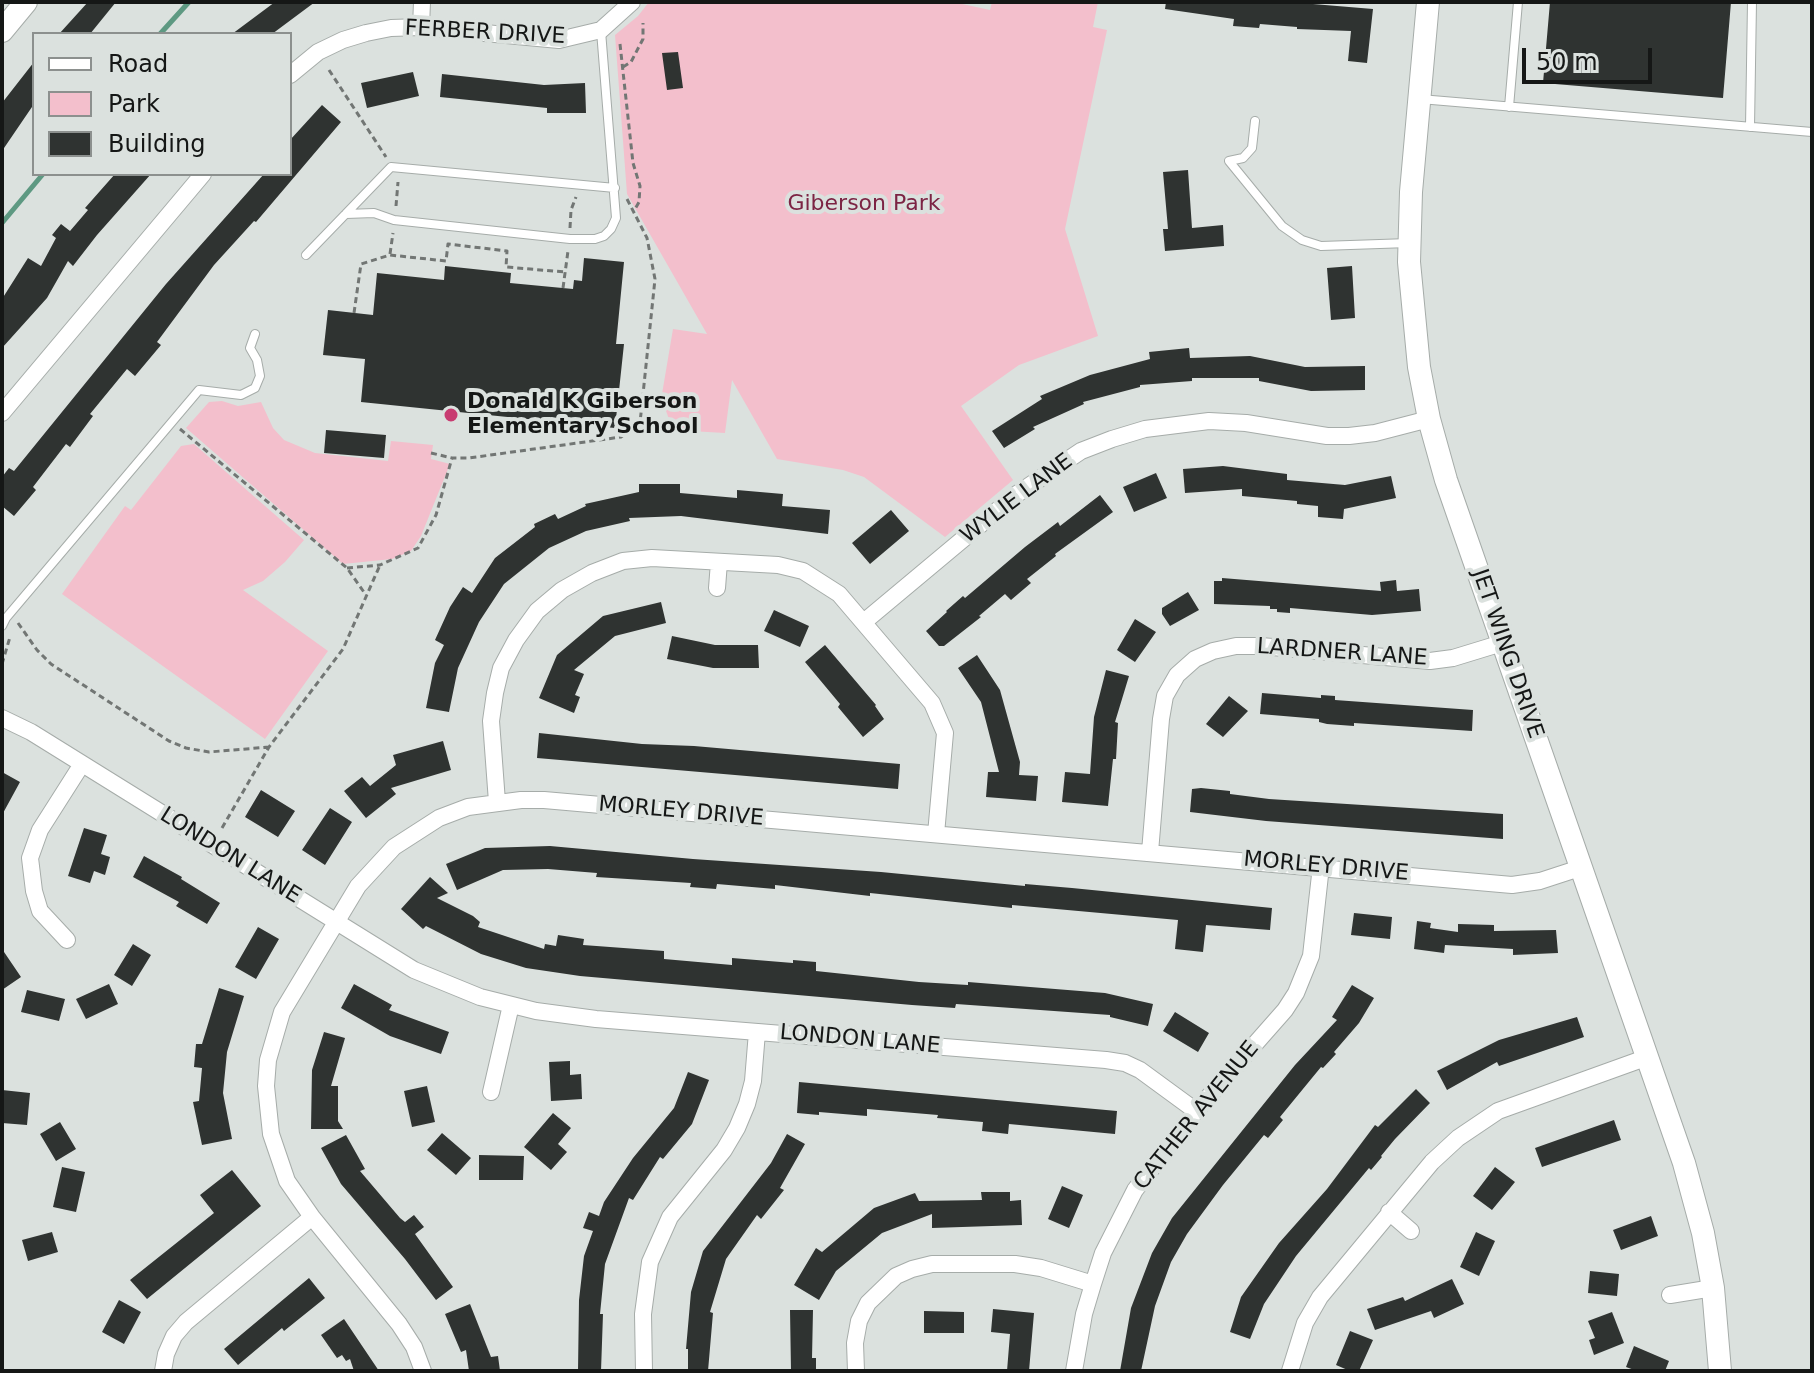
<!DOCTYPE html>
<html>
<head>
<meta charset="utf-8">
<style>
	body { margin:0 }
	#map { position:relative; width:1814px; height:1373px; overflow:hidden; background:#dbe1de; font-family:"DejaVu Sans",sans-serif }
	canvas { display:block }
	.frame { position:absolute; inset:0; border:4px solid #151716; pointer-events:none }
	.legend { position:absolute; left:32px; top:32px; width:260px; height:144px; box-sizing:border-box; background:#dbe1de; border:2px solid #8c908e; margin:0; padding:10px 14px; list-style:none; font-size:24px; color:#151716 }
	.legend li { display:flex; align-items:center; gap:16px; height:40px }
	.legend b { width:40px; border:2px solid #8c908e }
	.scale { position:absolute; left:1522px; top:48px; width:130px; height:36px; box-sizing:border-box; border:4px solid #151716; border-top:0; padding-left:10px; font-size:24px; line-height:28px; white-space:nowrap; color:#151716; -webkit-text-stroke:6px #dbe1de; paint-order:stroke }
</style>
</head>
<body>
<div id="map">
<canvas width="1814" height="1373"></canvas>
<div class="frame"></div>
<ul class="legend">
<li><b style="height:10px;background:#fff"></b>Road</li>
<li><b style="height:22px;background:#f3bfcc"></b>Park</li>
<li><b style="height:22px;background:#2f3331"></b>Building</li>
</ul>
<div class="scale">50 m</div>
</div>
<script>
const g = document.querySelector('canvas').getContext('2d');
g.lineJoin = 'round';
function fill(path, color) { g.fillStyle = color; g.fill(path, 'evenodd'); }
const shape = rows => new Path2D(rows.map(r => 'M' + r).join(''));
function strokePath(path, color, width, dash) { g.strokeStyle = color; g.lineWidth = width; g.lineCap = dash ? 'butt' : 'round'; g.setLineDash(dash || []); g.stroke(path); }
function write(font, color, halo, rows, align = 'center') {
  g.font = font + ' "DejaVu Sans",sans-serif'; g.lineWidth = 8; g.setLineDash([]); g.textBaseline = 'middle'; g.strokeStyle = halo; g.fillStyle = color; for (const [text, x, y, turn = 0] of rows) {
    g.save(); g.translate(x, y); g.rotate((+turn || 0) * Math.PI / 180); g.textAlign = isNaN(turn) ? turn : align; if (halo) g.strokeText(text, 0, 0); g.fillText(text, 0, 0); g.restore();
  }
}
fill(shape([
	[649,2,953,2,990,10,992,2,1098,2,1093,27,1107,30,1065,229,1098,336,1019,365,961,406,1013,480,945,537,864,477,843,470,777,459,732,380,725,433,673,430,662,400,667,395,662,394,673,329,707,334,627,194,615,35,638,16],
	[222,401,238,406,261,402,273,428,284,440,315,453,388,461,391,441,433,445,431,459,450,464,421,536,411,551,392,559,343,564,186,428,209,402],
	[194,444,304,540,285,562,263,581,243,590,328,651,265,739,62,594,125,506,131,510,181,446]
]), '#f3bfcc');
strokePath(shape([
	[160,34,189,2],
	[2,223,43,174]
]), '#5e9982', 5);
fill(shape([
	[88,2,116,2,90,34,59,34],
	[275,2,315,2,272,34,232,34],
	[1166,2,1289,2,1373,9,1367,63,1348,61,1351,31,1297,29,1297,27,1260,24,1259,28,1233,26,1234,19,1165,9],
	[1550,2,1731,2,1723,98,1543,83],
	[678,52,683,88,667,90,662,53],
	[34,62,34,104,2,151,2,103],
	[413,72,419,96,367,108,361,83],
	[442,74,544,85,585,83,586,113,547,113,547,108,440,97],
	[322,105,341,122,256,222,254,221,214,265,157,342,161,345,135,376,127,369,90,414,93,416,70,447,66,444,33,487,36,490,14,516,2,506,2,477,9,468,14,471,166,284,264,174,290,174,290,140],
	[1188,170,1192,228,1223,225,1224,246,1165,251,1163,229,1168,229,1163,172],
	[115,174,151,174,97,235,73,266,68,261,47,298,2,348,2,299,28,258,41,266,56,238,52,235,61,224,70,231,88,210,85,208],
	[584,258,624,262,616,344,624,344,615,428,361,402,365,359,323,355,328,310,373,315,377,273,444,280,445,266,511,273,510,283,573,289,574,280,582,281],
	[1352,266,1355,318,1331,320,1327,268],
	[1189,348,1190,358,1250,356,1305,367,1365,366,1365,390,1311,391,1259,381,1259,378,1192,378,1192,381,1140,385,1140,387,1083,402,1084,404,1033,427,1035,429,1004,448,992,431,1042,399,1040,396,1090,375,1150,359,1149,352],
	[326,430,386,435,384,458,324,453],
	[1223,466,1287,474,1287,480,1345,485,1391,476,1396,498,1344,509,1343,519,1318,517,1318,506,1297,504,1297,501,1242,496,1242,489,1185,493,1183,469],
	[1156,473,1167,498,1134,512,1123,487],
	[639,484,680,484,680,493,737,498,737,490,783,494,782,506,830,510,828,534,681,516,629,518,630,521,586,531,549,548,504,584,479,622,458,668,449,712,426,708,435,663,444,645,435,640,450,607,463,587,472,593,495,558,535,527,534,524,555,514,558,519,586,506,585,504,639,492],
	[1100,495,1113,512,1055,554,1056,556,1027,579,1031,583,1011,600,1005,594,979,616,981,617,944,646,939,646,926,631,947,612,946,611,963,596,965,598,1025,547,1058,522,1060,526],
	[891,510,909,531,870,564,852,543],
	[1222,578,1381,591,1380,582,1396,580,1397,591,1419,589,1421,611,1372,615,1290,608,1290,613,1277,612,1277,609,1270,609,1270,606,1214,604,1214,581,1222,581],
	[1188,592,1199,610,1170,626,1162,614,1162,608],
	[661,602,666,623,615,636,574,670,584,674,575,695,580,697,574,713,539,698,557,655,603,616],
	[774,610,809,626,800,647,764,631],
	[1135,619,1156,632,1135,662,1117,650],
	[672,636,715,645,758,645,759,668,713,668,667,659],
	[825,645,876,705,875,706,884,719,863,737,838,707,840,704,805,662],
	[977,655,1000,690,1020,762,1019,775,1038,776,1036,801,986,797,988,772,999,772,981,702,958,668],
	[1106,670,1129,676,1115,722,1118,723,1116,759,1113,759,1108,806,1062,802,1065,772,1090,774,1094,717],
	[1262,693,1321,698,1321,695,1335,696,1335,700,1473,710,1472,731,1354,723,1354,726,1327,724,1319,722,1319,719,1260,714],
	[1229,696,1248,711,1223,737,1206,724],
	[539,733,642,744,694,746,900,764,898,789,537,758],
	[443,741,451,770,391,788,396,794,366,818,344,791,362,777,370,786,396,765,393,755],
	[2,772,20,782,2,815],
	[1201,788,1230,791,1230,794,1269,799,1503,814,1503,839,1266,821,1190,812,1192,789],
	[261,790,295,811,278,837,245,817],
	[330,808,352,822,325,865,302,850],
	[84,828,107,835,101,854,110,857,105,875,94,871,90,883,68,876],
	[550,846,693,859,881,872,1025,886,1025,884,1072,888,1272,908,1270,930,1206,925,1203,952,1175,949,1178,920,1012,905,1012,908,870,893,870,896,775,885,775,889,717,884,716,889,690,887,691,883,596,877,597,873,548,869,503,870,457,890,446,864,485,848],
	[144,856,182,877,181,879,220,903,207,924,176,906,179,902,133,877],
	[430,877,448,893,437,898,473,916,480,922,478,927,544,949,545,944,556,946,558,935,584,939,583,945,664,951,664,959,732,965,732,958,793,963,793,960,816,962,816,971,919,982,968,985,968,982,1105,993,1153,1004,1148,1026,1110,1017,1110,1015,956,1004,955,1008,912,1005,580,976,526,968,481,954,426,926,423,929,401,909],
	[1354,913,1392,917,1390,939,1351,935],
	[1417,921,1431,923,1430,928,1458,932,1458,924,1494,925,1494,931,1556,930,1558,953,1513,955,1513,949,1445,945,1444,953,1414,949],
	[258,927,279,939,256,979,235,967],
	[133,944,151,955,132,986,114,975],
	[2,949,21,977,2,990],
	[109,984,118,1004,86,1019,76,999],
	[354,984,392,1005,389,1010,449,1032,441,1054,390,1036,341,1008],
	[1352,985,1374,998,1359,1023,1334,1052,1336,1054,1323,1068,1321,1067,1280,1117,1283,1120,1268,1138,1264,1135,1223,1185,1187,1234,1171,1262,1155,1306,1141,1371,1120,1371,1131,1308,1152,1253,1172,1218,1295,1065,1337,1020,1332,1017],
	[219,988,244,996,227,1052,223,1093,232,1139,202,1145,193,1102,199,1101,202,1068,194,1067,196,1044,202,1044],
	[27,990,65,999,59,1021,21,1012],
	[1175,1012,1209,1033,1198,1052,1163,1031],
	[1577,1017,1584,1037,1499,1066,1497,1062,1447,1090,1437,1071,1499,1040],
	[324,1032,345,1038,331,1086,338,1086,338,1121,343,1129,311,1129,312,1070],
	[570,1061,570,1075,581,1074,582,1099,551,1101,549,1062],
	[688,1072,709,1080,692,1124,663,1159,660,1157,633,1200,629,1198,605,1264,600,1314,603,1314,601,1371,578,1371,579,1300,584,1256,593,1231,583,1228,589,1212,599,1216,604,1202,633,1158,674,1108],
	[799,1082,1117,1111,1115,1134,1009,1124,1008,1134,982,1131,983,1122,937,1118,938,1115,867,1109,867,1116,819,1112,819,1115,797,1113],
	[427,1086,435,1122,412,1127,404,1091],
	[1416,1089,1430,1103,1395,1139,1381,1156,1382,1157,1371,1170,1369,1168,1296,1256,1264,1304,1250,1339,1230,1332,1241,1297,1279,1243,1327,1189,1375,1125,1378,1127],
	[2,1090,30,1093,27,1125,2,1123],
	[553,1113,571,1128,558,1144,567,1152,551,1170,524,1147],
	[1614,1120,1621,1140,1542,1167,1535,1148],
	[60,1122,76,1149,56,1161,40,1134],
	[442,1133,471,1158,456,1175,427,1150],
	[787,1134,805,1144,780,1188,784,1190,761,1219,757,1215,726,1259,710,1312,713,1313,708,1371,688,1371,688,1349,686,1349,691,1292,703,1251,771,1163],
	[346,1135,365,1169,360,1171,400,1218,405,1222,414,1215,424,1227,415,1234,453,1287,436,1300,405,1259,341,1184,321,1148],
	[479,1155,524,1156,523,1180,479,1180],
	[62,1167,85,1172,76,1212,53,1207],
	[1495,1167,1515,1182,1492,1210,1473,1196],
	[232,1170,261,1206,147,1299,130,1280,214,1213,200,1195],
	[1062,1186,1083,1195,1069,1228,1048,1219],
	[981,1192,1010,1192,1010,1201,1021,1200,1022,1225,932,1228,932,1214,882,1233,836,1271,819,1300,794,1285,816,1248,822,1252,874,1208,915,1193,919,1201,982,1200],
	[1651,1216,1658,1236,1621,1250,1613,1230],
	[52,1232,58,1252,28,1261,22,1240],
	[1476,1232,1495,1241,1479,1276,1460,1267],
	[1590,1271,1619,1274,1617,1296,1588,1293],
	[309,1278,325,1298,284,1331,282,1328,238,1365,224,1349],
	[1452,1279,1464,1304,1434,1318,1431,1311,1375,1330,1367,1309,1403,1297,1405,1301],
	[119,1300,141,1312,124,1344,102,1332],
	[470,1304,491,1357,498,1356,500,1371,469,1371,466,1350,461,1352,445,1314],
	[993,1309,1034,1313,1029,1371,1007,1371,1010,1334,991,1332],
	[790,1310,813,1310,812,1358,816,1358,816,1371,791,1371],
	[924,1311,964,1312,964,1333,924,1333],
	[1612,1312,1624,1343,1594,1355,1589,1340,1595,1338,1588,1321],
	[344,1319,379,1371,354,1371,350,1359,346,1361,342,1355,337,1358,321,1335],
	[1350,1331,1373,1340,1359,1371,1350,1371,1336,1365],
	[1634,1346,1669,1361,1665,1371,1637,1371,1626,1367]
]), '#2f3331');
const lane = shape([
	[1420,99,1812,132],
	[1509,107,1518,2],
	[1255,121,1252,148,1243,158,1229,161,1282,226,1302,240,1321,246,1409,243],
	[1750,127,1752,2],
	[346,214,374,213,394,220,570,239,595,239,604,236,611,229,616,218,601,31],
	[306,255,391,167,615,188],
	[2,626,6,618,199,390,241,395,255,388,260,376,257,360,250,348,255,334]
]);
const street = shape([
	[421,27,422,2],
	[290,75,318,52,343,40,366,33,391,28,421,27,559,40,601,30,632,2],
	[2,413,203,174],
	[717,588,719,562],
	[865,621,1017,494,1081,451,1112,439,1145,429,1209,421,1246,423,1327,436,1349,436,1375,433,1429,419],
	[2,718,31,732,414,970,480,997,536,1011,596,1019,1106,1060,1125,1063,1140,1070,1196,1111],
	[497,802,491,721,495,693,501,668,516,640,537,611,562,590,592,573,623,561,652,558,778,565,803,571,839,594,932,703,945,733,936,834],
	[1150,852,1161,719,1165,696,1177,675,1195,659,1213,651,1236,646,1261,646,1430,661,1453,658,1502,643],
	[67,940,40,911,34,891,30,858,40,830,82,764],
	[491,1092,511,1005],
	[1389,1212,1411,1231],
	[1670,1295,1713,1288],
	[163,1371,166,1354,174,1336,186,1322,312,1217],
	[423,1371,414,1347,399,1324,312,1217,287,1181,271,1134,266,1086,268,1060,282,1012,358,886,394,847,439,818,468,807,521,800,544,800,1512,885,1540,881,1583,867],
	[644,1371,643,1314,650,1262,670,1217,724,1150,737,1128,747,1104,753,1081,757,1032],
	[856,1371,855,1343,859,1321,868,1303,896,1276,912,1269,932,1264,1015,1264,1041,1268,1093,1284],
	[1074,1371,1084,1314,1093,1284,1103,1253,1135,1190,1196,1111,1285,1010,1296,993,1311,956,1321,866],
	[1290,1371,1305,1323,1320,1297,1432,1162,1458,1138,1498,1111,1648,1057]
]);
const secondary = shape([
	[1428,2,1411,192,1409,262,1419,367,1429,419,1446,480,1684,1163,1703,1233,1713,1288,1720,1371],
	[2,31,26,2]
]);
strokePath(lane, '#a6aca9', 10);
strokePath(street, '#a6aca9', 18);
strokePath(secondary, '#a6aca9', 24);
strokePath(shape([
	[620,44,633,163,640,186,639,202,635,209],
	[623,67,631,62,643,39,643,23],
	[329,70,386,157],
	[396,206,398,182],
	[570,228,571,210,576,197],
	[390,254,393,233],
	[563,288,568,251],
	[354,313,361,264,390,255,446,261,448,244,507,251,506,267,565,272],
	[180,429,347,568,366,595],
	[431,453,452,458,469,458,621,437,640,423,655,279,647,238,627,199],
	[347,568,380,565,418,548,436,515,452,458],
	[18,623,37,650,51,664,169,741,186,748,209,752,269,747],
	[2,664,10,637],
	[222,828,269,747,343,649,380,565]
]), '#727674', 3, [6, 4]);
strokePath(lane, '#fff', 8);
strokePath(street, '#fff', 16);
strokePath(secondary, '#fff', 22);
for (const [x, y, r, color] of [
	[451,415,8,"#c83c71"]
]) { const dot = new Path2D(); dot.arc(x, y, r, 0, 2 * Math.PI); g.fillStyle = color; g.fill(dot); strokePath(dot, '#dbe1de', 3); }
write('22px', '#151716', '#dbe1de', [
	["FERBER DRIVE",485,33,3],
	["WYLIE LANE",1017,499,-37],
	["LARDNER LANE",1342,653,4],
	["JET WING DRIVE",1507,654,71],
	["MORLEY DRIVE",681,812,5],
	["LONDON LANE",230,856,32],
	["MORLEY DRIVE",1326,867,5],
	["LONDON LANE",860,1040,5],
	["CATHER AVENUE",1197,1116,-51]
]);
write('22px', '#7c2444', '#dbe1de', [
	["Giberson Park",864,204]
]);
write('bold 22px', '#151716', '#dbe1de', [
	["Donald K Giberson",467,402],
	["Elementary School",467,427]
], 'left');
</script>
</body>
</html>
